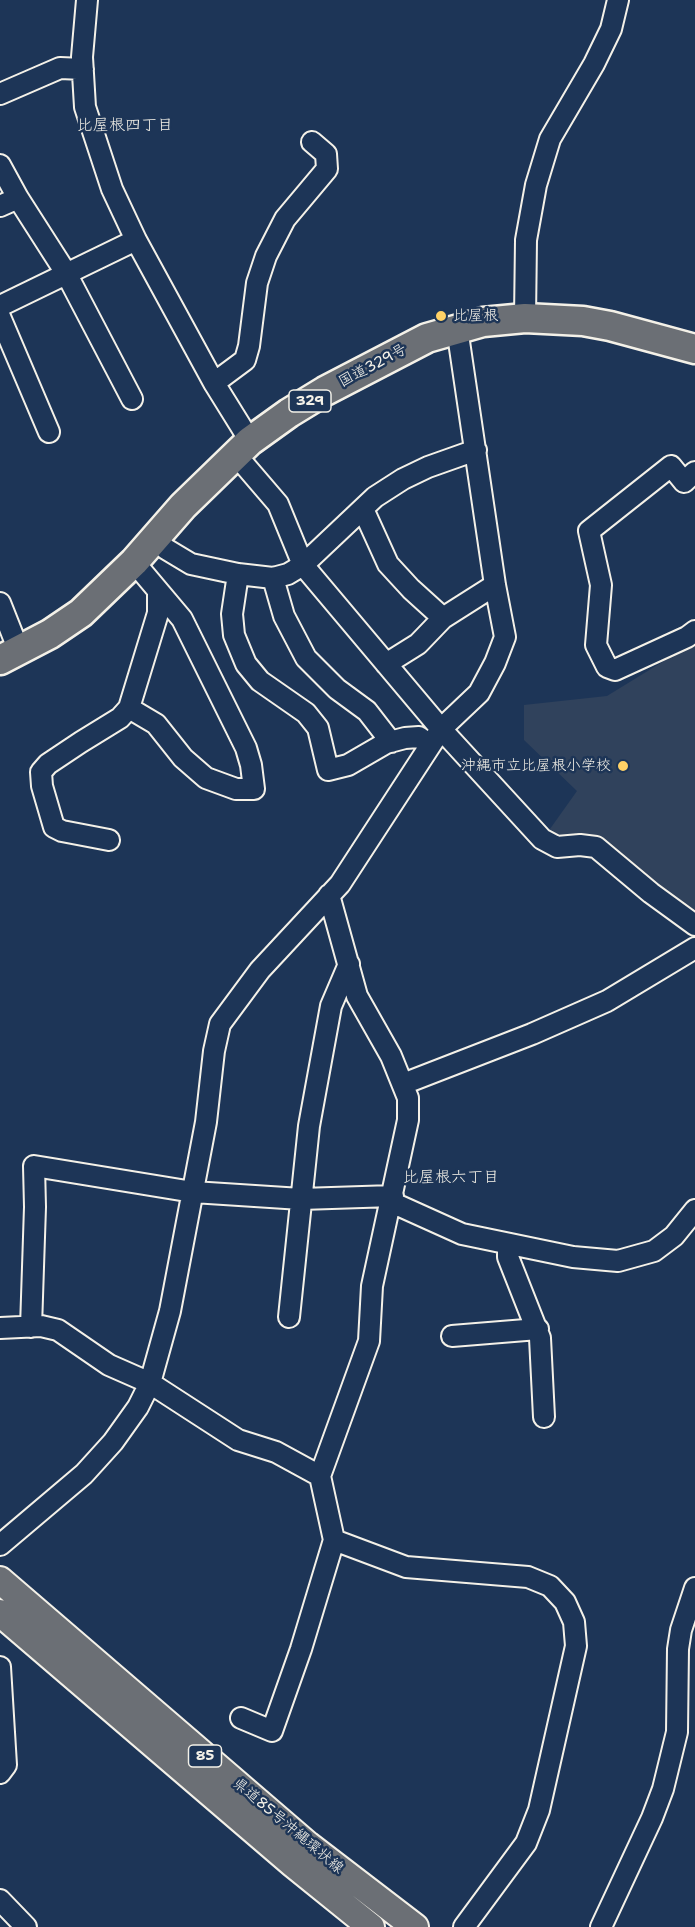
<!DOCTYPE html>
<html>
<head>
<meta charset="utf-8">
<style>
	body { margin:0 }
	canvas { display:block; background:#1d3557 }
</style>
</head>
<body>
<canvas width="695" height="1927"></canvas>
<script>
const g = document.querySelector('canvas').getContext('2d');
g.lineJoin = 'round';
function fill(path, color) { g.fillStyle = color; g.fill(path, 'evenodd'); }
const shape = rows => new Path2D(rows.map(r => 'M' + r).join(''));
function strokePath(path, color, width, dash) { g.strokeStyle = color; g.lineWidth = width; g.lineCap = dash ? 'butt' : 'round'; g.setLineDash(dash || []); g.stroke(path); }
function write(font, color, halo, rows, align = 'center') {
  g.font = font + ' "Shantell Sans","Klee One",sans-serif'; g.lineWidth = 5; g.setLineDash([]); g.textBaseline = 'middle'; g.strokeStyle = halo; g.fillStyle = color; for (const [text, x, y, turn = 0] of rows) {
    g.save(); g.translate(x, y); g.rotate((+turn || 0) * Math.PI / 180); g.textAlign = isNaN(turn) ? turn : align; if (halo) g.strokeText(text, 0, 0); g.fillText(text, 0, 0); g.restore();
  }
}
fill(shape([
	[695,642,695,911,594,836,556,837,550,829,577,791,524,740,524,705,607,696]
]), '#30425c');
const minor = shape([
	[87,0,82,57,85,107,112,189,136,240,214,383,250,441],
	[0,94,60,68,83,69],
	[0,165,18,198,66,273,132,399],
	[0,206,18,198],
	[0,306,136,240],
	[0,317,49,432],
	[525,318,526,240,536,185,550,139,594,64,611,29,618,0],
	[214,383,245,360,249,346,257,283,266,256,285,219,327,169,326,154,312,142],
	[236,455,278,504,303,565,441,729,542,839,557,847,580,845,596,847,651,893,695,925],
	[695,472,684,482,671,466,589,531,601,585,596,645,607,667,615,670,687,637,695,631],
	[363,509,388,564,411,589,443,618],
	[155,538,166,549,191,564,238,574,273,578,288,574,303,565,375,497,403,479,428,467,476,450],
	[238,574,232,614,234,635,246,664,260,681,306,713,318,728,328,770,348,765,386,743,405,738,419,737,430,745],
	[273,578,284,616,306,658,337,689,367,711,391,742],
	[0,603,19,651],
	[386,664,418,644,443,618,495,585],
	[129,708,156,724,183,758,206,778,236,789,254,789,251,765,246,748,182,619,134,562],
	[109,840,62,831,54,827,42,786,41,772,48,764,81,742,120,718,129,708,158,613,158,591],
	[403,1084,532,1034,607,1001,695,948],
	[391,1202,462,1234,573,1257,618,1261,654,1251,674,1236,695,1210],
	[508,1244,508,1257,540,1338,544,1417],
	[289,1317,309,1126,331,1006,349,964],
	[31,1327,35,1207,34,1166,193,1192,301,1199,393,1196],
	[0,1328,41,1326,58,1330,109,1365,150,1383,238,1440,276,1452,320,1476],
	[452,1336,538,1329],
	[334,1540,406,1567,528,1577,550,1586,565,1602,574,1622,576,1646,539,1810,526,1843,464,1927],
	[0,1545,84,1474,113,1442,138,1407,150,1383,170,1311,206,1122,214,1051,220,1024,260,970,340,884,441,729,479,693,495,663,505,637,495,585,457,328],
	[0,1667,6,1765,0,1773],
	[241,1718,272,1731,301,1649,334,1540,320,1476,369,1341,372,1286,408,1120,408,1098,391,1056,357,996,329,895],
	[0,1900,26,1927],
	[601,1927,652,1818,663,1789,677,1732,678,1649,681,1630,695,1588]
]);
const major = shape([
	[0,1580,308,1845,415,1927],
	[0,1613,293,1864,371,1927]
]);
const highway = shape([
	[0,660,50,634,81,613,134,562,183,506,250,441,289,413,325,391,427,338,483,322,525,318,583,321,610,326,695,349]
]);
strokePath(minor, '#f4f1e8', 24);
strokePath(major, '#f4f1e8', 30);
strokePath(highway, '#f4f1e8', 33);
strokePath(minor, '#1d3557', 20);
strokePath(major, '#6b6f75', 26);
strokePath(highway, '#6b6f75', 28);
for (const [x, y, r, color] of [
	[441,316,6,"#ffd166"],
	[623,766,6,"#ffd166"]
]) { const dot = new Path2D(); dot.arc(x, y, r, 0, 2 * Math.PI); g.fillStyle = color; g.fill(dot); strokePath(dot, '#1d3557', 2); }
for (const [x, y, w] of [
	[310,401,42],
	[205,1756,33]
]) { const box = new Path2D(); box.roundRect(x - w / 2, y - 11, w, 22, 4.5); g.fillStyle = '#1d3557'; g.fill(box); strokePath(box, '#f4f1e8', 1.5); }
write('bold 14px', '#f4f1e8', null, [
	["329",310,401],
	["85",205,1756]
]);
write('15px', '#f4f1e8', '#1d3557', [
	["比屋根",453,316],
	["沖縄市立比屋根小学校",611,766,"right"]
], 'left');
write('15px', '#f4f1e8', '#1d3557', [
	["国道329号",373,366,-28],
	["県道85号沖縄環状線",288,1826,40]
]);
write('16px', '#f4f1e8', '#1d3557', [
	["比屋根四丁目",125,126],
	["比屋根六丁目",451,1178]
]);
</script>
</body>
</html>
